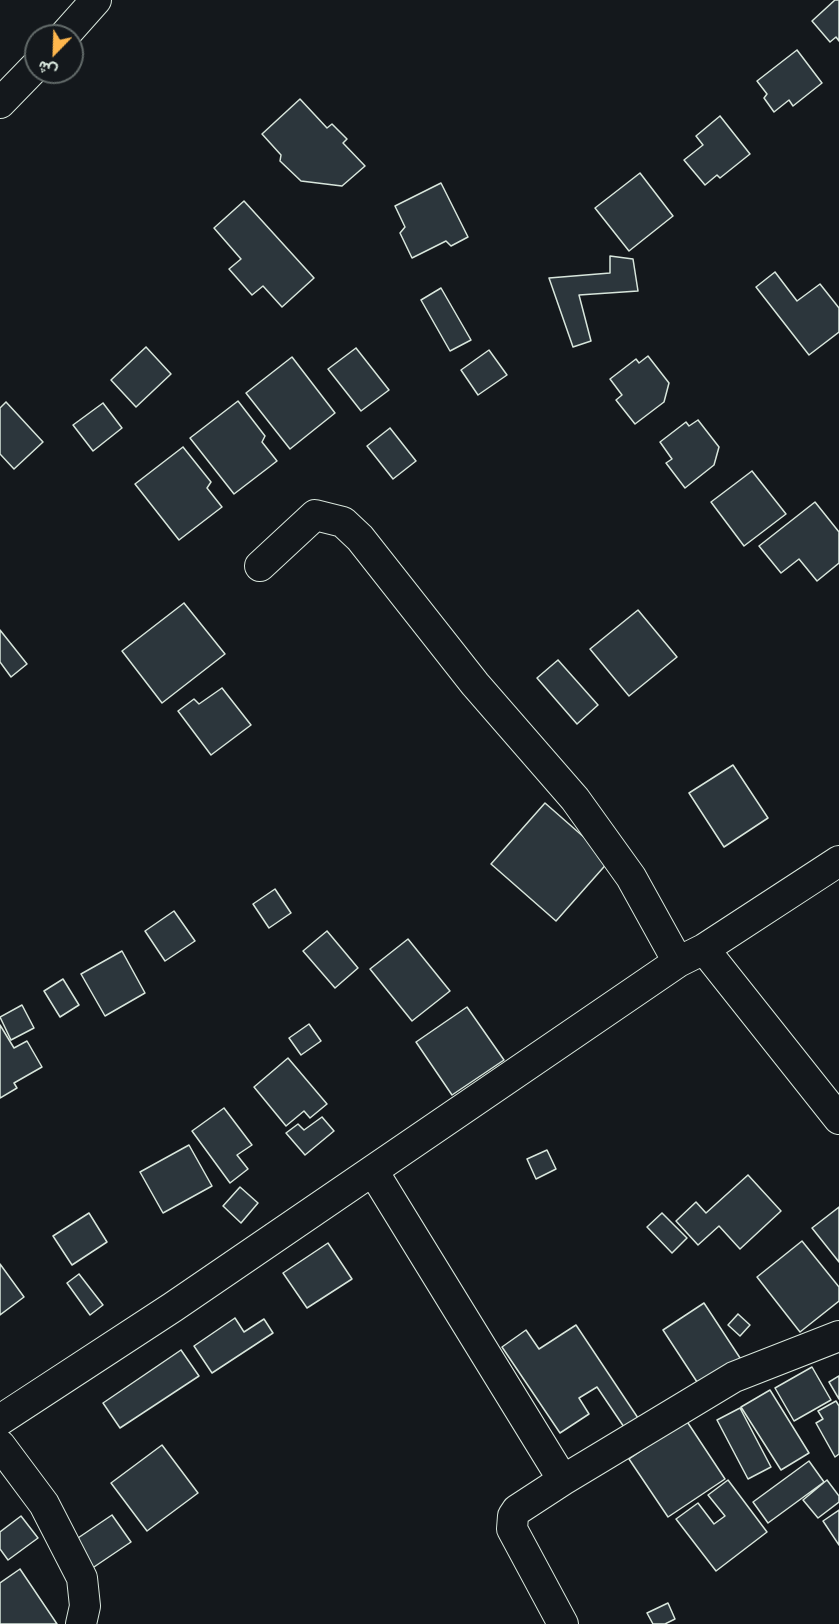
<!DOCTYPE html>
<html>
<head>
<meta charset="utf-8">
<style>
	body { margin:0 }
	#map { position:relative; width:839px; height:1624px; overflow:hidden; background:#14181c; font-family:Karla,Vazirmatn,sans-serif }
	canvas { display:block }
	.north { position:absolute; left:24px; top:24px; width:60px; height:60px; box-sizing:border-box; background:#14181c; border:2px solid #626a69; border-radius:50%; rotate:203deg; font-size:16px; font-weight:700; line-height:24px; text-align:center; color:#d8e6dc }
	.north::after { content:''; display:block; margin:auto; width:21px; height:27px; background:#ffb74d; clip-path:polygon(50% 0,100% 100%,50% 72%,0 100%) }
</style>
</head>
<body>
<div id="map">
<canvas width="839" height="1624"></canvas>
<div class="north">ش</div>
</div>
<script>
const g = document.querySelector('canvas').getContext('2d');
g.lineJoin = 'round';
function fill(path, color) { g.fillStyle = color; g.fill(path, 'evenodd'); }
const shape = rows => new Path2D(rows.map(r => 'M' + r).join(''));
function strokePath(path, color, width, dash) { g.strokeStyle = color; g.lineWidth = width; g.lineCap = dash ? 'butt' : 'round'; g.setLineDash(dash || []); g.stroke(path); }
const building = shape([
	[835,0,839,0,839,41,836,37,830,42,812,21,835,0],
	[797,50,822,83,793,106,789,100,774,112,764,98,767,94,757,81,797,50],
	[300,99,327,128,332,124,347,139,343,143,365,166,342,186,301,181,280,161,281,155,262,134,300,99],
	[720,116,750,154,720,178,717,175,705,185,684,160,703,145,696,136,720,116],
	[640,173,673,216,629,251,595,208,640,173],
	[441,183,468,237,451,246,446,241,412,258,400,233,405,227,395,206,441,183],
	[244,201,314,278,282,307,263,286,252,295,229,269,241,259,214,228,244,201],
	[610,256,633,259,638,291,579,295,591,341,573,347,549,278,610,273,610,256],
	[775,272,797,301,820,284,839,308,839,332,809,355,756,287,775,272],
	[441,288,471,340,450,351,421,300,441,288],
	[146,347,171,374,136,407,111,380,146,347],
	[356,348,389,390,361,411,328,369,356,348],
	[489,350,507,375,478,395,461,370,489,350],
	[648,356,669,383,664,402,635,424,616,400,622,395,610,379,636,359,639,363,648,356],
	[292,357,335,413,290,449,246,393,292,357],
	[238,401,265,436,262,442,277,461,234,494,190,438,238,401],
	[6,402,43,442,14,469,0,454,0,408,6,402],
	[103,403,122,428,93,451,73,425,103,403],
	[698,420,719,447,714,465,685,488,666,463,672,459,660,442,686,422,689,426,698,420],
	[390,428,416,461,393,479,367,446,390,428],
	[183,447,211,482,207,488,222,507,179,540,135,484,183,447],
	[752,471,786,514,744,546,711,502,752,471],
	[815,502,839,532,839,563,817,581,799,559,781,573,759,546,815,502],
	[184,603,225,654,162,703,122,651,184,603],
	[638,610,677,657,629,696,590,649,638,610],
	[0,630,27,664,11,677,0,662,0,630],
	[558,660,598,705,577,724,537,678,558,660],
	[222,688,251,725,211,755,178,711,194,699,199,704,222,688],
	[733,765,768,818,724,847,689,793,733,765],
	[545,803,610,860,556,921,491,864,545,803],
	[275,889,291,913,269,928,253,904,275,889],
	[174,911,195,941,165,961,145,931,174,911],
	[327,931,358,968,335,988,303,951,327,931],
	[408,939,450,991,412,1021,370,969,408,939],
	[122,951,145,993,105,1016,81,974,122,951],
	[63,979,79,1005,60,1017,44,991,63,979],
	[22,1005,34,1028,11,1040,0,1017,22,1005],
	[467,1007,504,1060,452,1095,416,1042,467,1007],
	[309,1024,321,1041,301,1055,289,1038,309,1024],
	[0,1025,14,1048,27,1041,42,1067,14,1083,17,1088,0,1098,0,1025],
	[288,1058,327,1104,310,1118,304,1111,286,1126,254,1087,288,1058],
	[224,1108,252,1145,237,1155,248,1169,230,1183,192,1131,224,1108],
	[322,1117,334,1131,305,1155,286,1133,298,1124,304,1130,322,1117],
	[189,1145,212,1186,163,1213,140,1172,189,1145],
	[547,1150,556,1169,536,1179,527,1159,547,1150],
	[748,1175,781,1211,740,1249,719,1226,698,1245,676,1221,696,1202,706,1213,748,1175],
	[240,1187,258,1203,241,1223,223,1206,240,1187],
	[839,1207,839,1262,812,1228,839,1207],
	[89,1213,107,1242,72,1265,53,1236,89,1213],
	[662,1213,687,1238,672,1253,647,1227,662,1213],
	[802,1241,839,1287,839,1301,800,1332,757,1277,802,1241],
	[328,1243,352,1279,307,1308,283,1273,328,1243],
	[0,1264,24,1297,0,1315,0,1264],
	[79,1274,103,1305,90,1315,67,1283,79,1274],
	[704,1303,744,1364,699,1385,663,1330,704,1303],
	[738,1314,750,1325,740,1336,728,1325,738,1314],
	[235,1318,244,1332,264,1319,273,1333,212,1373,194,1346,235,1318],
	[576,1325,638,1418,624,1427,597,1387,579,1398,589,1414,560,1433,502,1347,526,1330,539,1349,576,1325],
	[181,1350,199,1376,120,1428,103,1403,181,1350],
	[812,1367,831,1400,794,1421,775,1388,812,1367],
	[839,1376,839,1399,829,1382,839,1376],
	[770,1390,809,1453,781,1470,741,1407,770,1390],
	[836,1401,839,1406,839,1454,835,1457,816,1423,823,1419,818,1411,836,1401],
	[740,1408,771,1467,748,1479,717,1420,740,1408],
	[686,1420,725,1479,668,1517,629,1459,686,1420],
	[162,1445,198,1493,147,1531,111,1483,162,1445],
	[809,1461,824,1482,768,1523,753,1502,809,1461],
	[728,1480,767,1532,716,1571,676,1519,698,1503,714,1524,725,1516,708,1495,728,1480],
	[827,1480,839,1496,839,1502,818,1518,803,1500,827,1480],
	[839,1510,839,1545,823,1521,839,1510],
	[112,1515,131,1542,91,1569,72,1542,112,1515],
	[21,1516,38,1538,8,1560,0,1549,0,1532,21,1516],
	[20,1569,57,1624,0,1624,0,1583,20,1569],
	[668,1603,675,1619,665,1624,653,1624,647,1613,668,1603]
]);
fill(building, '#2c363c');
strokePath(building, '#d8e6dc', 1.5);
const minor = shape([
	[64,36,96,0],
	[0,103,36,66],
	[260,566,315,515,343,522,360,538,475,684,575,799,631,877,678,962],
	[704,949,839,1119],
	[373,1171,563,1480],
	[0,1420,173,1307,678,962,704,949,839,861],
	[0,1445,44,1504,82,1578,85,1606,81,1624],
	[563,1624,512,1529,513,1516,517,1510,563,1480,734,1377,839,1336]
]);
strokePath(minor, '#d8e6dc', 32);
strokePath(minor, '#14181c', 30);
</script>
</body>
</html>
